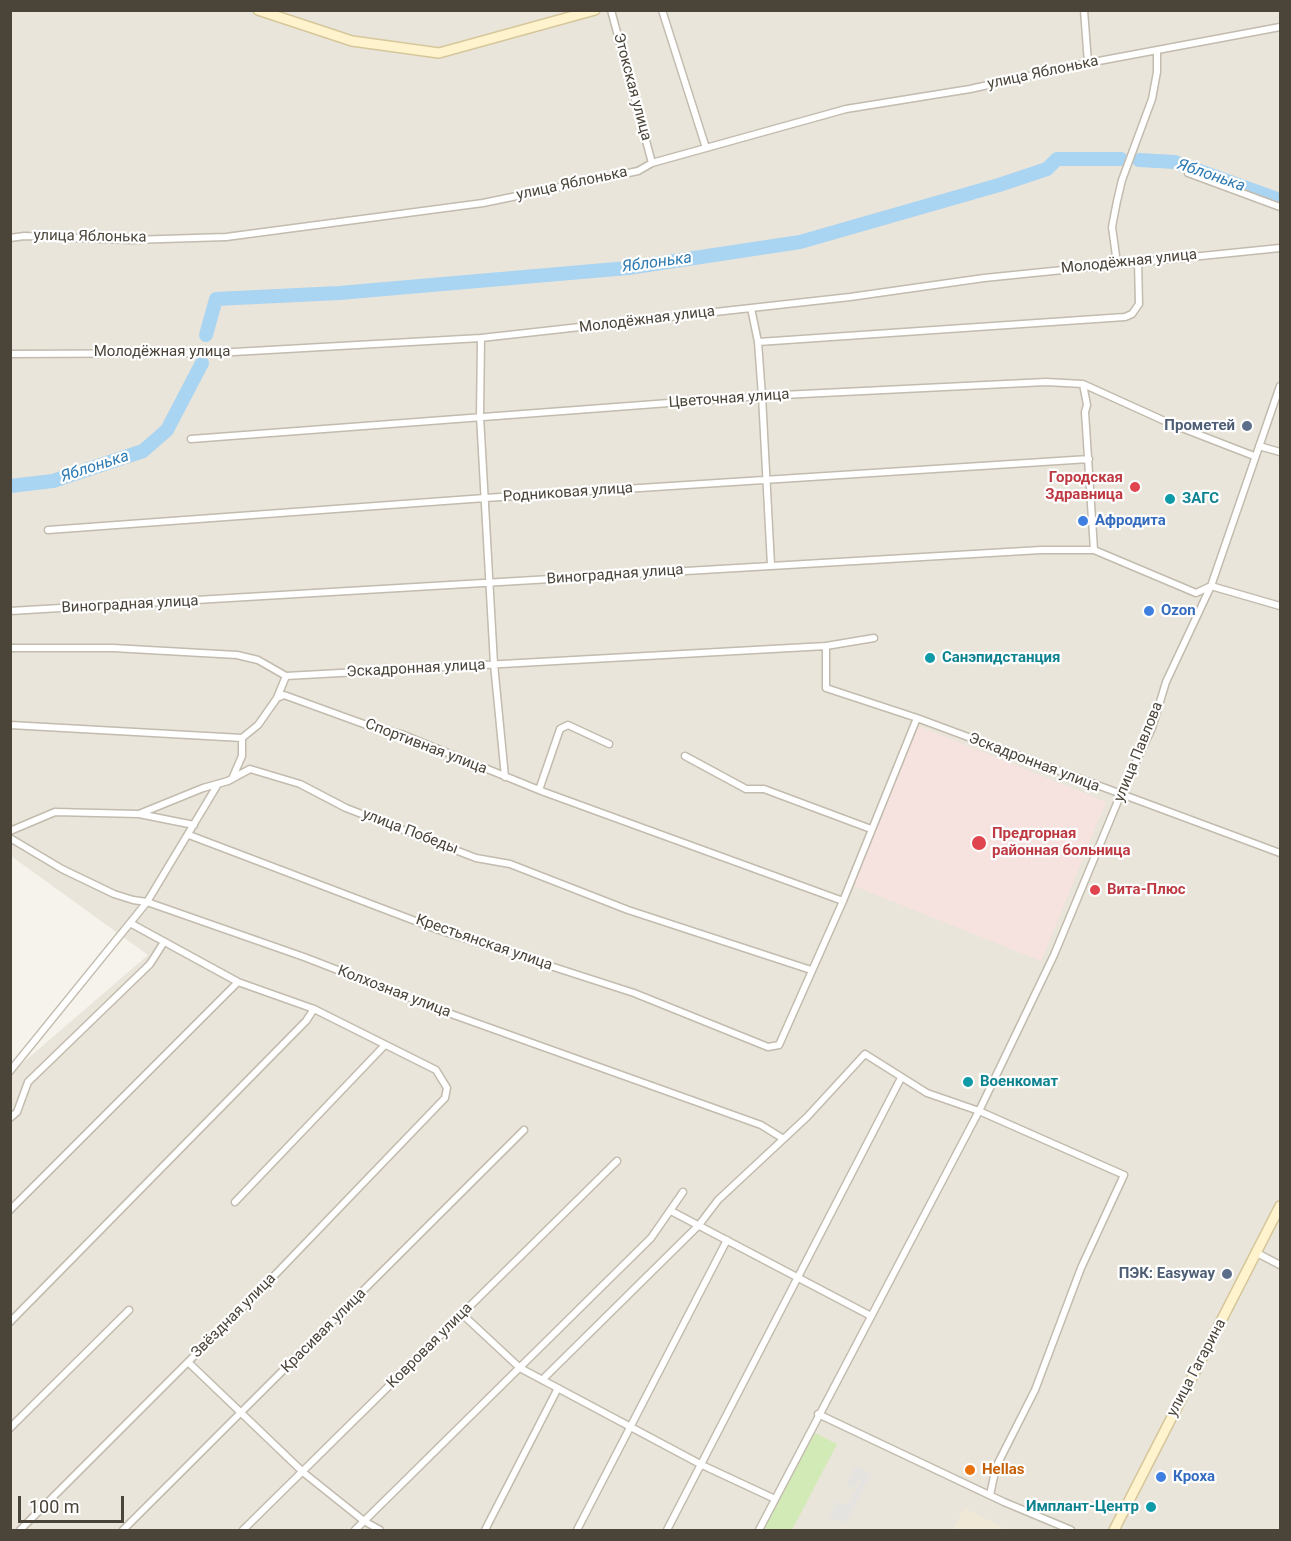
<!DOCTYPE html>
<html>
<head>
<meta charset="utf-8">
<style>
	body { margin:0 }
	#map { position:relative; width:1291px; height:1541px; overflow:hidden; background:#f6f3ec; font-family:Roboto,sans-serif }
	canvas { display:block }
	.frame { position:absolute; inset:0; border:12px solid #4b4439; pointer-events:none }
	.scale { position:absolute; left:18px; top:1496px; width:106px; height:27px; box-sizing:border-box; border:3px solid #4b4439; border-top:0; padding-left:8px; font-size:18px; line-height:21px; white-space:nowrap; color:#4b4439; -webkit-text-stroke:4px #fff; paint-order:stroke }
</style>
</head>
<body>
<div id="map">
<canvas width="1291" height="1541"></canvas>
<div class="frame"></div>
<div class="scale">100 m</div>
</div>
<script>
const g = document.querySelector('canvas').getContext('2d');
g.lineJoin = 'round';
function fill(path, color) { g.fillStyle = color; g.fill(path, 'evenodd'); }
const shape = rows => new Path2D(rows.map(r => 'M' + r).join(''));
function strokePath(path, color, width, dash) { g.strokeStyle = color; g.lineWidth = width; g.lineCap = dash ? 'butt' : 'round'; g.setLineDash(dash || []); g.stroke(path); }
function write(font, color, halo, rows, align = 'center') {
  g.font = font + ' Roboto,sans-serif'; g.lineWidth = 4.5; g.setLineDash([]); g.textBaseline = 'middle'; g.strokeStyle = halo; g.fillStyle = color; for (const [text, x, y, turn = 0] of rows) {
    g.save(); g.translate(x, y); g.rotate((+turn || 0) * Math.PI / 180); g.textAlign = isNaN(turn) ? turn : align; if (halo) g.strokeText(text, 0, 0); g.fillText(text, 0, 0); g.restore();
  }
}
fill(shape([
	[11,11,1280,11,1280,1530,11,1530,11,1073,148,955,11,856]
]), '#eae5da');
fill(shape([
	[964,1508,1008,1530,953,1530]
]), '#efe8d6');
fill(shape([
	[918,726,1106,802,1041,961,852,885]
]), '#f6e3e0');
fill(shape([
	[815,1433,837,1444,792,1530,762,1530]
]), '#d2eab5');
fill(shape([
	[856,1466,871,1473,845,1524,829,1517,837,1501,847,1506,862,1479,859,1478,854,1488,846,1485]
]), '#e5e3e0');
strokePath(shape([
	[1139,160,1175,162,1280,200],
	[206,335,216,299,339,293,628,268,800,242,999,185,1047,169,1057,159,1121,159],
	[10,486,53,481,143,451,167,430,202,363]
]), '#a9d4f2', 14);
const street = shape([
	[611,10,652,163],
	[662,10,706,148],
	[1084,10,1088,63],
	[1188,173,1280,207],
	[10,238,24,236,131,240,226,237,483,203,638,171,652,163,846,109,970,89,1088,63,1280,27],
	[1117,263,1112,227,1117,201,1122,180,1152,99,1157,72,1157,50],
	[751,308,758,342,762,396,771,565],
	[481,338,480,416,494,664,505,777],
	[758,342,1125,317,1132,314,1139,304,1138,261],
	[10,354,216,353,481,338,850,297,984,278,1280,248],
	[1083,384,1087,405,1085,412,1094,550],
	[191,439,762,396,1046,382,1083,384,1169,423,1254,456],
	[1259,446,1280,452],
	[48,530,485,498,1089,459],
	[10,611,1041,550,1094,550,1196,593,1211,586,1280,606],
	[826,646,874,638],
	[10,648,113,648,237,655,258,660,286,676,826,646,826,688,917,718,1280,853],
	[277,698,286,676],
	[10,725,242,738,258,725,277,698,284,695,372,727,401,734,544,792,843,901],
	[685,756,746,789,764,789,871,829],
	[232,779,242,756,242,738],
	[539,790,560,729,568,725,609,744],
	[139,814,194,825],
	[10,831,55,812,139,814,203,788,228,781,250,769,300,784,346,808,476,858,510,864,628,910,811,970],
	[189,835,439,930,634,993,768,1047,779,1045,843,901,917,718],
	[10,838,62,869,114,894,133,900,147,902,304,957,454,1015,761,1125,782,1138],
	[10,1071,147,902,218,784],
	[10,1118,17,1112,28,1082,150,964,164,942],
	[235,1202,384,1046],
	[10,1210,238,982],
	[671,1211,871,1316],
	[1257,1253,1280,1265],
	[462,1314,520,1368,702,1465,775,1499],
	[10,1322,306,1021,314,1009],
	[188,1362,304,1473,364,1521,380,1530],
	[542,1380,699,1225,718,1200,807,1117,865,1054,927,1093,979,1111,1124,1175,1081,1268,1035,1390,996,1467,990,1495],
	[818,1414,1004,1502,1071,1530],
	[10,1428,129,1310],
	[20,1530,271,1279,445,1098,447,1088,436,1070,314,1009,238,982,130,923],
	[123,1530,524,1130],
	[243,1530,617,1161],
	[355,1530,651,1238,683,1192],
	[485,1530,558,1388],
	[577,1530,727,1240],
	[667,1530,901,1078],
	[759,1530,979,1111,1054,955,1120,796,1152,728,1166,682,1211,586,1280,386]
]);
const secondary = shape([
	[258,10,352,41,439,53,595,10],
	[1114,1530,1280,1206]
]);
strokePath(street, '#c2bbae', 9);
strokePath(secondary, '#d6c79b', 12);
strokePath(street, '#fff', 6);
strokePath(secondary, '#fff3cd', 9);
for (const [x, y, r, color] of [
	[1247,426,6,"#5c6f8a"],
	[1135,487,6,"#e0444e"],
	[1170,499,6,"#0f9aa8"],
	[1083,521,6,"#3f7fe0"],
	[1149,611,6,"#3f7fe0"],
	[930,658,6,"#0f9aa8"],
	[979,843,8,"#e0444e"],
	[1095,890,6,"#e0444e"],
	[968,1082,6,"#0f9aa8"],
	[1227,1274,6,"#5c6f8a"],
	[970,1470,6,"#e8710a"],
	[1161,1477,6,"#3f7fe0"],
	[1151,1507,6,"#0f9aa8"]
]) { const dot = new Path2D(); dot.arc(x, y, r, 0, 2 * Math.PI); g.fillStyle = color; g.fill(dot); strokePath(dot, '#fff', 2); }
write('15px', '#4b4439', '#fff', [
	["улица Яблонька",1043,73,-12],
	["Этокская улица",632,87,75],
	["улица Яблонька",572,184,-12],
	["улица Яблонька",90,237,1],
	["Молодёжная улица",1129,262,-6],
	["Молодёжная улица",647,320,-7],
	["Молодёжная улица",162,352],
	["Цветочная улица",729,399,-4],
	["Родниковая улица",568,493,-4],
	["Виноградная улица",615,575,-4],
	["Виноградная улица",130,605,-3],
	["Эскадронная улица",416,669,-3],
	["Спортивная улица",426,747,21],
	["улица Павлова",1139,752,-68],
	["Эскадронная улица",1034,763,21],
	["улица Победы",410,832,21],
	["Крестьянская улица",484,943,19],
	["Колхозная улица",394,992,21],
	["Звёздная улица",234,1316,-45],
	["Красивая улица",324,1331,-45],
	["Ковровая улица",430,1346,-45],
	["улица Гагарина",1197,1368,-62]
]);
write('bold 15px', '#4e5e75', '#fff', [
	["Прометей",1235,426],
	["ПЭК: Easyway",1215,1274]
], 'right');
write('bold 15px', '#be3a42', '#fff', [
	["Городская",1123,478,"right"],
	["Здравница",1123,495,"right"],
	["Предгорная",992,834],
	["районная больница",992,851],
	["Вита-Плюс",1107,890]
], 'left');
write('bold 15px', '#0d838f', '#fff', [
	["ЗАГС",1182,499],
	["Санэпидстанция",942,658],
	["Военкомат",980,1082],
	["Имплант-Центр",1139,1507,"right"]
], 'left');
write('bold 15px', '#366cbe', '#fff', [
	["Афродита",1095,521],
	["Ozon",1161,611],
	["Кроха",1173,1477]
], 'left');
write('bold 15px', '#c56008', '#fff', [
	["Hellas",982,1470]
], 'left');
write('italic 16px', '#2e7ab2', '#fff', [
	["Яблонька",1211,176,19],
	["Яблонька",657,263,-8],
	["Яблонька",95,467,-18]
]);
</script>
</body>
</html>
